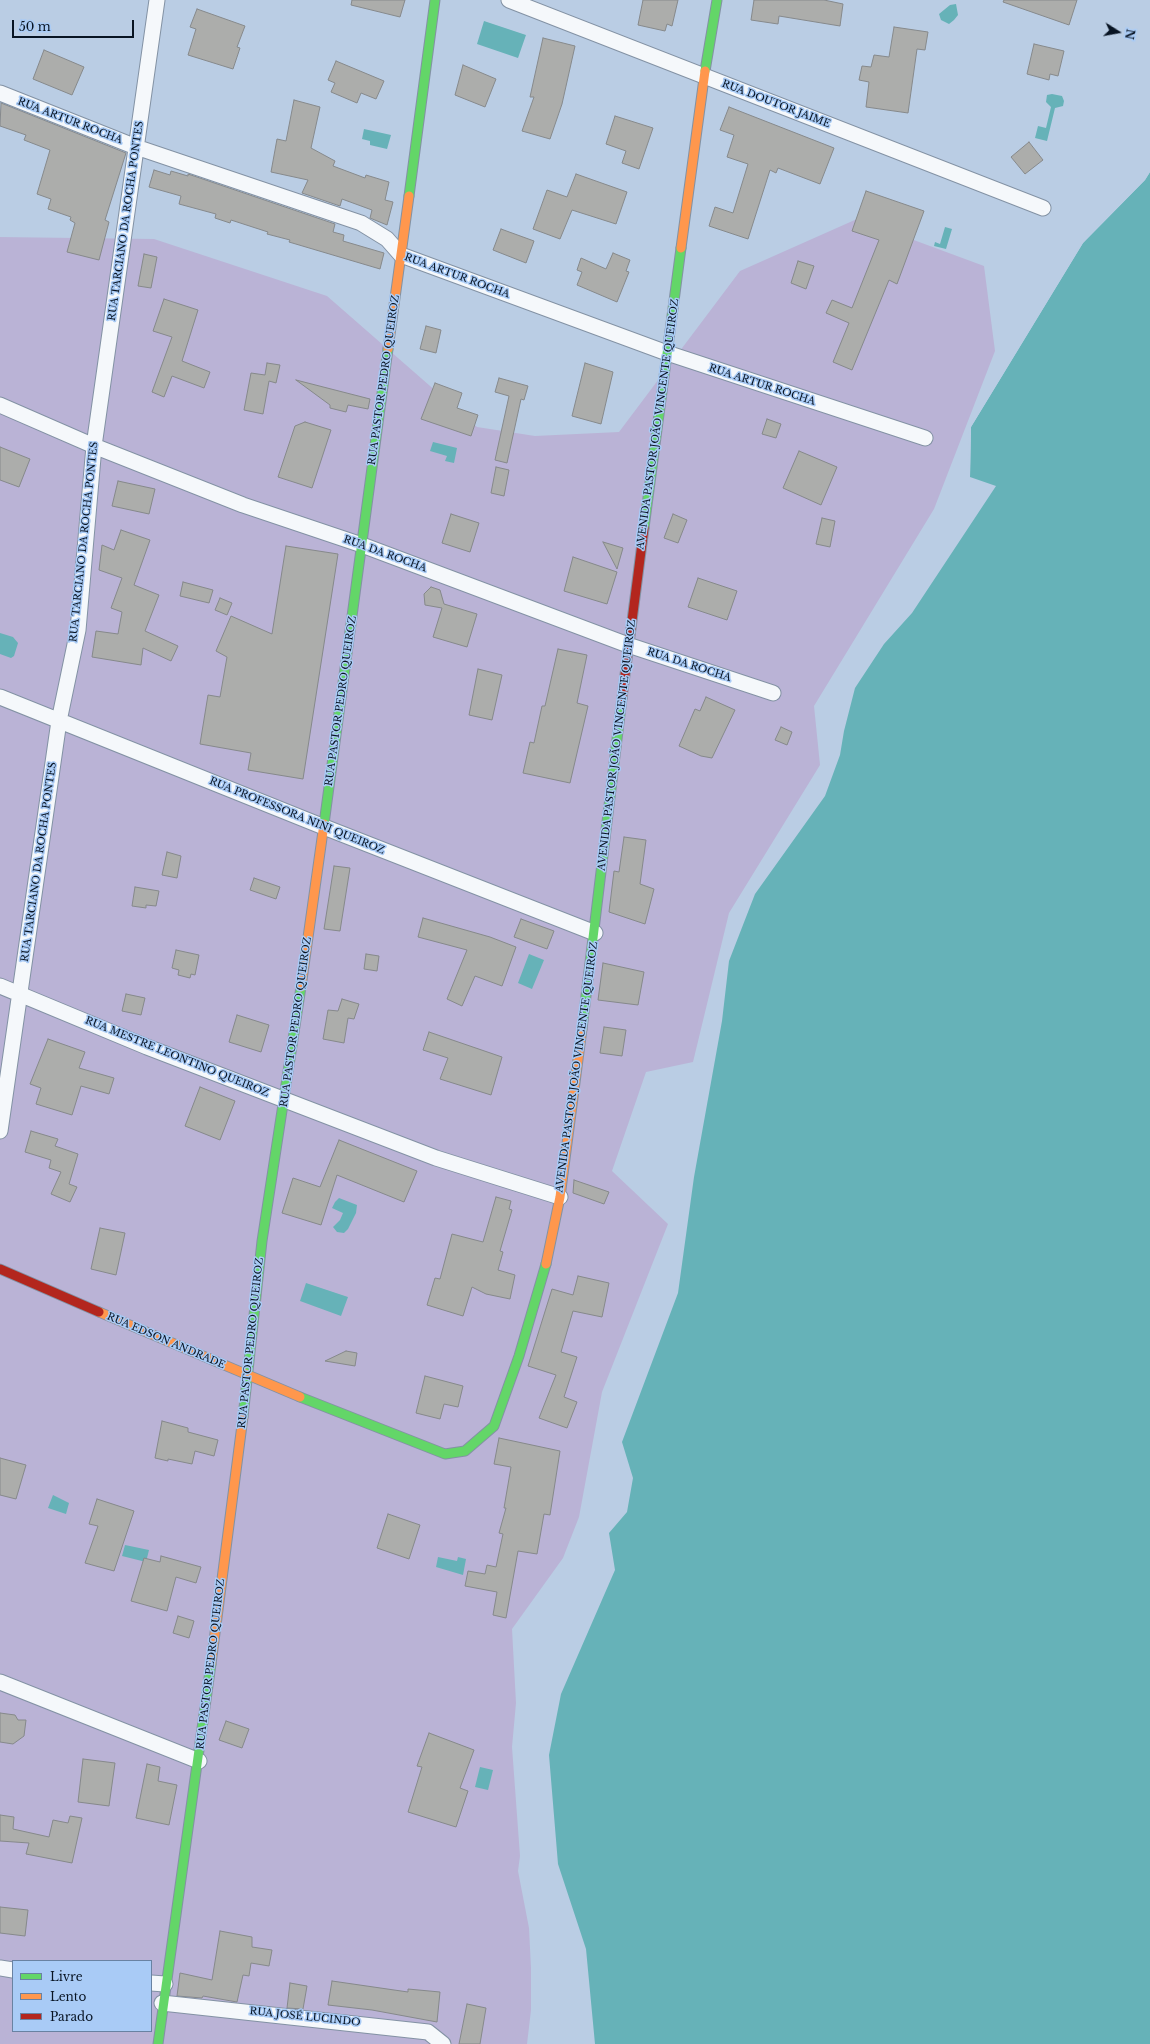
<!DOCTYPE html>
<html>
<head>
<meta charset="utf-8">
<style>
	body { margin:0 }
	#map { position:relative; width:1150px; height:2044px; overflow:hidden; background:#bacde4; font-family:"Libre Baskerville",serif }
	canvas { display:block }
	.legend { position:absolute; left:12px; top:1960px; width:140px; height:72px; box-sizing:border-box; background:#a9cbf6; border:1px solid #6982a2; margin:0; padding:5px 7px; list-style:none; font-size:12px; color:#081423 }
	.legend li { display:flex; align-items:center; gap:8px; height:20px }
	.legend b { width:20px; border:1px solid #6982a2 }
	.north { position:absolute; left:1098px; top:12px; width:40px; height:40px; -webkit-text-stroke:3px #a9cbf6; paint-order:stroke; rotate:101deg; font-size:11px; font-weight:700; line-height:16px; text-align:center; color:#081423 }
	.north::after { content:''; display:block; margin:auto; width:14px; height:18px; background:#081423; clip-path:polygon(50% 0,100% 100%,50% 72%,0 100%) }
	.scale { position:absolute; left:12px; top:20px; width:122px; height:18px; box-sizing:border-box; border:2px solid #081423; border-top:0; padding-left:5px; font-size:12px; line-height:14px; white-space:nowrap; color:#081423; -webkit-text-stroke:3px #a9cbf6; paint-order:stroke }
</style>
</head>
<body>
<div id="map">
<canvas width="1150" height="2044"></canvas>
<ul class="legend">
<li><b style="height:5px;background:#63d668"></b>Livre</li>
<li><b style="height:5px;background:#ff974d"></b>Lento</li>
<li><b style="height:5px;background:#b3261e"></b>Parado</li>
</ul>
<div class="north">N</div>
<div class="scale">50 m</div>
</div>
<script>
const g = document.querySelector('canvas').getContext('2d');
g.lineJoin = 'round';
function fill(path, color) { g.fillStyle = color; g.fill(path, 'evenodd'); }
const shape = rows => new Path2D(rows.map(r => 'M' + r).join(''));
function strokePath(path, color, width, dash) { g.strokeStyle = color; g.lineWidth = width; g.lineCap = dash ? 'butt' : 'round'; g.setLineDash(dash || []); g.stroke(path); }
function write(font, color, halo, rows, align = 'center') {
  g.font = font + ' "Libre Baskerville",serif'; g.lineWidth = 3; g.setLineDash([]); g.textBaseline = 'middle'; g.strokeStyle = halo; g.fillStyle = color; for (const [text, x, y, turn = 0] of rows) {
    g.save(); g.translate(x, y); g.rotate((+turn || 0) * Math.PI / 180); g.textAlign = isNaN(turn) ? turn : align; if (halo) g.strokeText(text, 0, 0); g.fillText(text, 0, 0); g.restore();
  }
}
fill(shape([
	[857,219,984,266,995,351,934,509,814,706,820,765,729,913,693,1062,646,1072,612,1171,668,1224,602,1392,579,1517,563,1558,512,1629,516,1703,512,1747,520,1856,518,1871,529,1928,531,1968,531,2010,527,2044,0,2044,0,237,154,239,327,296,477,427,535,436,619,432,740,271],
	[13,1961,151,1961,151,2031,13,2031]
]), '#bab3d6');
fill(shape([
	[956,4,958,15,954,20,949,24,941,20,939,14,950,5],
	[484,21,526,35,518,58,477,44],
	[1052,94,1062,96,1064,101,1063,106,1055,108,1047,141,1035,138,1038,126,1046,128,1051,107,1046,102,1047,95],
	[364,129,391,135,387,149,370,145,370,141,362,139],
	[1150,172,1150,2044,595,2044,586,1949,558,1864,549,1755,561,1694,615,1570,609,1533,627,1512,633,1478,622,1442,678,1293,694,1177,722,1021,729,961,755,894,825,796,840,755,844,731,855,688,884,644,912,613,996,486,970,477,971,427,1083,243,1145,180],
	[945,227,952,229,946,249,934,246,935,242,940,244],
	[433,442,457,448,454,463,445,461,447,456,430,451],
	[0,633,13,637,18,643,14,656,11,658,0,654],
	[529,954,544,960,532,989,518,983],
	[339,1198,357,1205,356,1213,348,1229,344,1233,337,1232,333,1227,340,1220,343,1213,332,1208,335,1202],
	[306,1283,348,1297,341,1316,300,1301],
	[53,1495,69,1503,66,1514,48,1508],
	[125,1545,149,1550,146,1562,122,1556],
	[438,1557,457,1561,458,1557,466,1559,463,1575,436,1567],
	[480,1767,493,1770,488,1790,475,1787]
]), '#66b2b8');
fill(shape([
	[1148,170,1150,170,1150,172,1145,180,1083,243,971,427,970,477,968,473,969,426,1082,242,1144,178]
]), '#bacde4');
const building = shape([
	[352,0,405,0,400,17,351,5,352,0],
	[643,0,678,0,672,26,667,24,665,31,638,25,643,0],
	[754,0,824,0,843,4,840,26,779,16,778,24,751,20,754,0],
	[1004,0,1077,0,1069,25,1003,2,1004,0],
	[197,9,245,26,237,47,240,48,233,69,188,55,196,29,190,27,197,9],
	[894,27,928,32,925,50,917,49,908,113,866,107,869,82,859,80,862,66,871,67,874,55,889,57,894,27],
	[543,38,575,46,562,104,550,139,522,131,534,97,530,97,543,38],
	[1034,44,1064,51,1058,76,1050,74,1049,80,1027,74,1034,44],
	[44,50,84,67,72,95,33,79,44,50],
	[336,61,384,81,376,99,361,93,357,103,331,92,335,83,328,80,336,61],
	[463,65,496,79,485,107,455,95,463,65],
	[294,100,320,107,311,148,335,161,333,166,365,178,366,175,389,182,385,200,393,202,387,225,370,218,372,210,342,199,340,206,302,193,308,180,271,172,277,139,286,141,294,100],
	[1,103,126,153,105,220,109,222,99,260,67,252,75,223,70,220,71,217,48,209,51,199,37,194,50,150,24,140,26,135,0,126,1,103],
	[729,107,834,148,820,184,778,168,776,173,770,170,748,239,709,226,715,207,733,213,748,164,727,157,734,135,720,130,729,107],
	[615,116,653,128,639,169,622,163,626,151,606,144,615,116],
	[1029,142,1043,160,1025,174,1011,157,1029,142],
	[154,170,170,175,171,171,188,176,188,174,335,224,333,232,344,235,343,241,384,253,380,269,289,242,290,240,267,234,268,232,231,220,230,223,215,218,216,214,179,204,181,196,149,187,154,170],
	[576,174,627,192,616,224,572,210,560,239,533,229,547,190,567,197,576,174],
	[866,191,924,211,897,284,889,280,852,370,833,362,849,323,826,313,832,300,852,308,879,240,852,231,866,191],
	[501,229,534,241,526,263,493,250,501,229],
	[613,253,630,260,626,271,629,272,617,302,577,285,582,272,577,270,581,258,606,269,613,253],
	[144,254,157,257,151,288,138,286,144,254],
	[798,261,814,266,806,289,791,283,798,261],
	[164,299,198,310,182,361,210,372,204,388,172,376,164,397,152,392,172,337,153,331,164,299],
	[426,326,441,330,436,353,420,349,426,326],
	[267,363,280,365,276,383,269,381,263,414,244,410,251,373,265,375,267,363],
	[585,363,613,372,601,424,572,416,585,363],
	[499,378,528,386,524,400,521,399,507,463,495,460,509,396,495,392,499,378],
	[296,380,370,399,368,409,348,405,346,412,330,408,330,405,296,380],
	[435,383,462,393,457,408,478,415,471,436,421,419,435,383],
	[767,419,781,424,776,438,762,434,767,419],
	[305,422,331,430,312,488,278,477,295,426,305,422],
	[0,447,30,459,19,487,0,480,0,447],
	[799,451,837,467,821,505,783,488,799,451],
	[496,467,509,470,504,496,491,493,496,467],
	[118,481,155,489,149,514,112,506,118,481],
	[451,514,479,523,470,552,442,543,451,514],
	[673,514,687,520,678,543,664,538,673,514],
	[822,518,835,521,830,547,816,544,822,518],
	[121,530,150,540,134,585,159,595,145,631,178,646,171,661,143,648,141,665,92,657,96,631,118,634,122,612,111,608,122,578,99,570,102,545,114,550,121,530],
	[603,542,623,548,617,569,603,542],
	[286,546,338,554,303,779,248,770,251,753,200,744,208,695,220,697,227,657,216,651,231,616,272,634,286,546],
	[573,557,617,572,607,604,564,591,573,557],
	[698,578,737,591,727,620,688,607,698,578],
	[183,582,213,590,209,603,180,596,183,582],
	[431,587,440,590,444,604,477,614,467,647,433,637,442,608,425,605,424,594,431,587],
	[220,598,232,603,227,615,215,610,220,598],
	[558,649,587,655,577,703,588,706,570,783,523,773,530,742,534,743,542,706,545,706,558,649],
	[478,669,502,675,492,720,469,715,478,669],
	[706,697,735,710,712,758,701,756,679,746,695,709,700,711,706,697],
	[781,727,792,732,787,745,775,740,781,727],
	[624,837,646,840,640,884,654,889,645,924,609,912,614,871,619,872,624,837],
	[167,852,181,856,177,878,162,875,167,852],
	[334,866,350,868,340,931,324,929,334,866],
	[254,878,280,887,276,899,250,890,254,878],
	[135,887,159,891,156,906,146,905,146,908,132,906,135,887],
	[423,918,490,937,516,947,502,986,475,976,462,1006,447,999,467,950,418,937,423,918],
	[521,919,554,931,547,949,514,937,521,919],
	[176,950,199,955,195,975,191,974,190,978,178,975,179,970,172,968,176,950],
	[366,954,379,956,377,971,364,969,366,954],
	[603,963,644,972,638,1005,598,1000,603,963],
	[126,994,145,998,141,1015,122,1011,126,994],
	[342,999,359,1004,354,1019,348,1018,344,1043,323,1039,328,1010,338,1011,342,999],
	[237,1015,269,1025,261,1052,229,1042,237,1015],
	[604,1027,626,1030,622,1056,600,1053,604,1027],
	[429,1032,502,1057,491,1095,440,1079,448,1058,423,1050,429,1032],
	[48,1039,85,1052,79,1068,114,1078,109,1094,81,1086,72,1115,36,1104,41,1088,30,1084,48,1039],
	[200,1087,235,1101,220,1140,185,1126,200,1087],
	[31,1131,58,1139,55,1146,78,1154,69,1184,77,1187,70,1202,51,1194,61,1172,49,1168,51,1160,25,1152,31,1131],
	[339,1140,417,1171,404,1202,337,1175,321,1225,282,1213,293,1178,320,1187,339,1140],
	[574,1180,609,1192,604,1204,573,1193,574,1180],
	[496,1197,511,1201,509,1209,512,1210,500,1251,503,1252,498,1270,515,1275,510,1299,486,1294,472,1287,463,1316,427,1305,435,1278,440,1279,452,1234,483,1242,496,1197],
	[100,1228,125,1233,116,1275,91,1269,100,1228],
	[578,1276,609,1283,602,1317,573,1311,561,1352,577,1357,564,1397,577,1402,567,1428,539,1418,556,1375,528,1366,552,1289,573,1295,578,1276],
	[346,1351,357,1353,355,1366,325,1361,346,1351],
	[425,1376,463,1386,458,1407,444,1404,440,1419,416,1413,425,1376],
	[162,1421,188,1428,188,1432,218,1440,214,1456,195,1451,192,1464,168,1459,168,1461,155,1458,162,1421],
	[499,1438,560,1451,550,1515,544,1514,537,1554,518,1551,506,1618,493,1615,497,1592,465,1586,468,1571,485,1574,487,1565,496,1567,503,1534,499,1533,506,1508,504,1508,511,1467,494,1464,499,1438],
	[0,1458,26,1465,16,1499,0,1495,0,1458],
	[97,1499,134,1511,114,1571,85,1563,98,1526,89,1524,97,1499],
	[388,1514,420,1525,409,1559,377,1548,388,1514],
	[161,1556,201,1567,196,1583,176,1577,167,1611,131,1601,144,1558,160,1562,161,1556],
	[178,1616,194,1621,189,1638,173,1633,178,1616],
	[0,1713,15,1715,18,1720,26,1720,24,1736,13,1744,0,1742,0,1713],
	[226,1721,249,1729,242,1748,219,1740,226,1721],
	[429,1733,474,1750,460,1788,468,1791,456,1827,408,1812,422,1767,417,1766,429,1733],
	[83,1759,115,1763,109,1806,78,1802,83,1759],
	[147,1764,160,1767,158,1781,177,1785,169,1825,136,1818,147,1764],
	[0,1815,14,1817,13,1829,49,1837,53,1820,68,1823,70,1816,82,1818,72,1863,26,1854,29,1843,0,1841,0,1815],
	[0,1907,28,1910,25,1936,0,1933,0,1907],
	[220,1931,252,1937,252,1947,272,1950,269,1966,251,1963,249,1976,243,1975,237,2002,203,1996,202,1998,177,1996,180,1973,212,1980,220,1931],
	[332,1981,408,1992,408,1989,440,1992,437,2022,372,2010,328,2005,332,1981],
	[290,1983,307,1986,303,2009,287,2008,290,1983],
	[467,2004,486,2008,480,2044,459,2044,467,2004]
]);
fill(building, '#acadab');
strokePath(building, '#86898b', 1);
const street = shape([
	[509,0,1043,208],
	[0,93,136,147,361,223,387,239,401,255,667,353,925,438],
	[0,405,94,446,243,505,362,545,628,645,773,693],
	[0,697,324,827,595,933],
	[0,986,147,1047,436,1158,560,1197],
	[0,1131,59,721,78,630,94,446,157,0],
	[0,1682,199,1761],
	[0,1968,13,1970],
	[151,1983,165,1984],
	[162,2003,428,2032,443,2044]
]);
const fast = shape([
	[705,71,717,0],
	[409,196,435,0],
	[644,528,681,248],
	[324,824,388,349],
	[582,1029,622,698],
	[300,1397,445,1454,465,1451,494,1426,519,1356,546,1264],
	[243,1417,262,1241,301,987],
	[158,2044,211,1664]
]);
const slow = shape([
	[681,248,705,71],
	[388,349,409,196],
	[301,987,324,824],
	[546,1264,560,1197,582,1029],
	[99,1312,300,1397],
	[211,1664,243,1417]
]);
const jam = shape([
	[622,698,644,528],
	[0,1269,99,1312]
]);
strokePath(street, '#8392a4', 17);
strokePath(fast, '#8392a4', 11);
strokePath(slow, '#8392a4', 11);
strokePath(jam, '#8392a4', 11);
strokePath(street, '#f5f8fb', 15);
strokePath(fast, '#63d668', 9);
strokePath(slow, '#ff974d', 9);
strokePath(jam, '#b3261e', 9);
write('10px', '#081423', '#a9cbf6', [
	["RUA DOUTOR JAIME",776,104,21],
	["RUA ARTUR ROCHA",70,121,21],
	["RUA TARCIANO DA ROCHA PONTES",126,221,-82],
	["RUA ARTUR ROCHA",457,276,20],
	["RUA PASTOR PEDRO QUEIROZ",384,380,-82],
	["RUA ARTUR ROCHA",762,385,18],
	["AVENIDA PASTOR JOÃO VINCENTE QUEIROZ",658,424,-82],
	["RUA TARCIANO DA ROCHA PONTES",84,542,-84],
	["RUA DA ROCHA",385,554,20],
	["RUA DA ROCHA",689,665,18],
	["RUA PASTOR PEDRO QUEIROZ",341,701,-82],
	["AVENIDA PASTOR JOÃO VINCENTE QUEIROZ",617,745,-83],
	["RUA PROFESSORA NINI QUEIROZ",297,816,22],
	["RUA TARCIANO DA ROCHA PONTES",39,862,-82],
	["RUA PASTOR PEDRO QUEIROZ",296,1022,-82],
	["RUA MESTRE LEONTINO QUEIROZ",177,1057,22],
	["AVENIDA PASTOR JOÃO VINCENTE QUEIROZ",577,1067,-82],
	["RUA EDSON ANDRADE",166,1341,23],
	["RUA PASTOR PEDRO QUEIROZ",251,1343,-84],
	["RUA PASTOR PEDRO QUEIROZ",211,1664,-83],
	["RUA JOSÉ LUCINDO",305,2017,6]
]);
</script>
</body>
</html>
